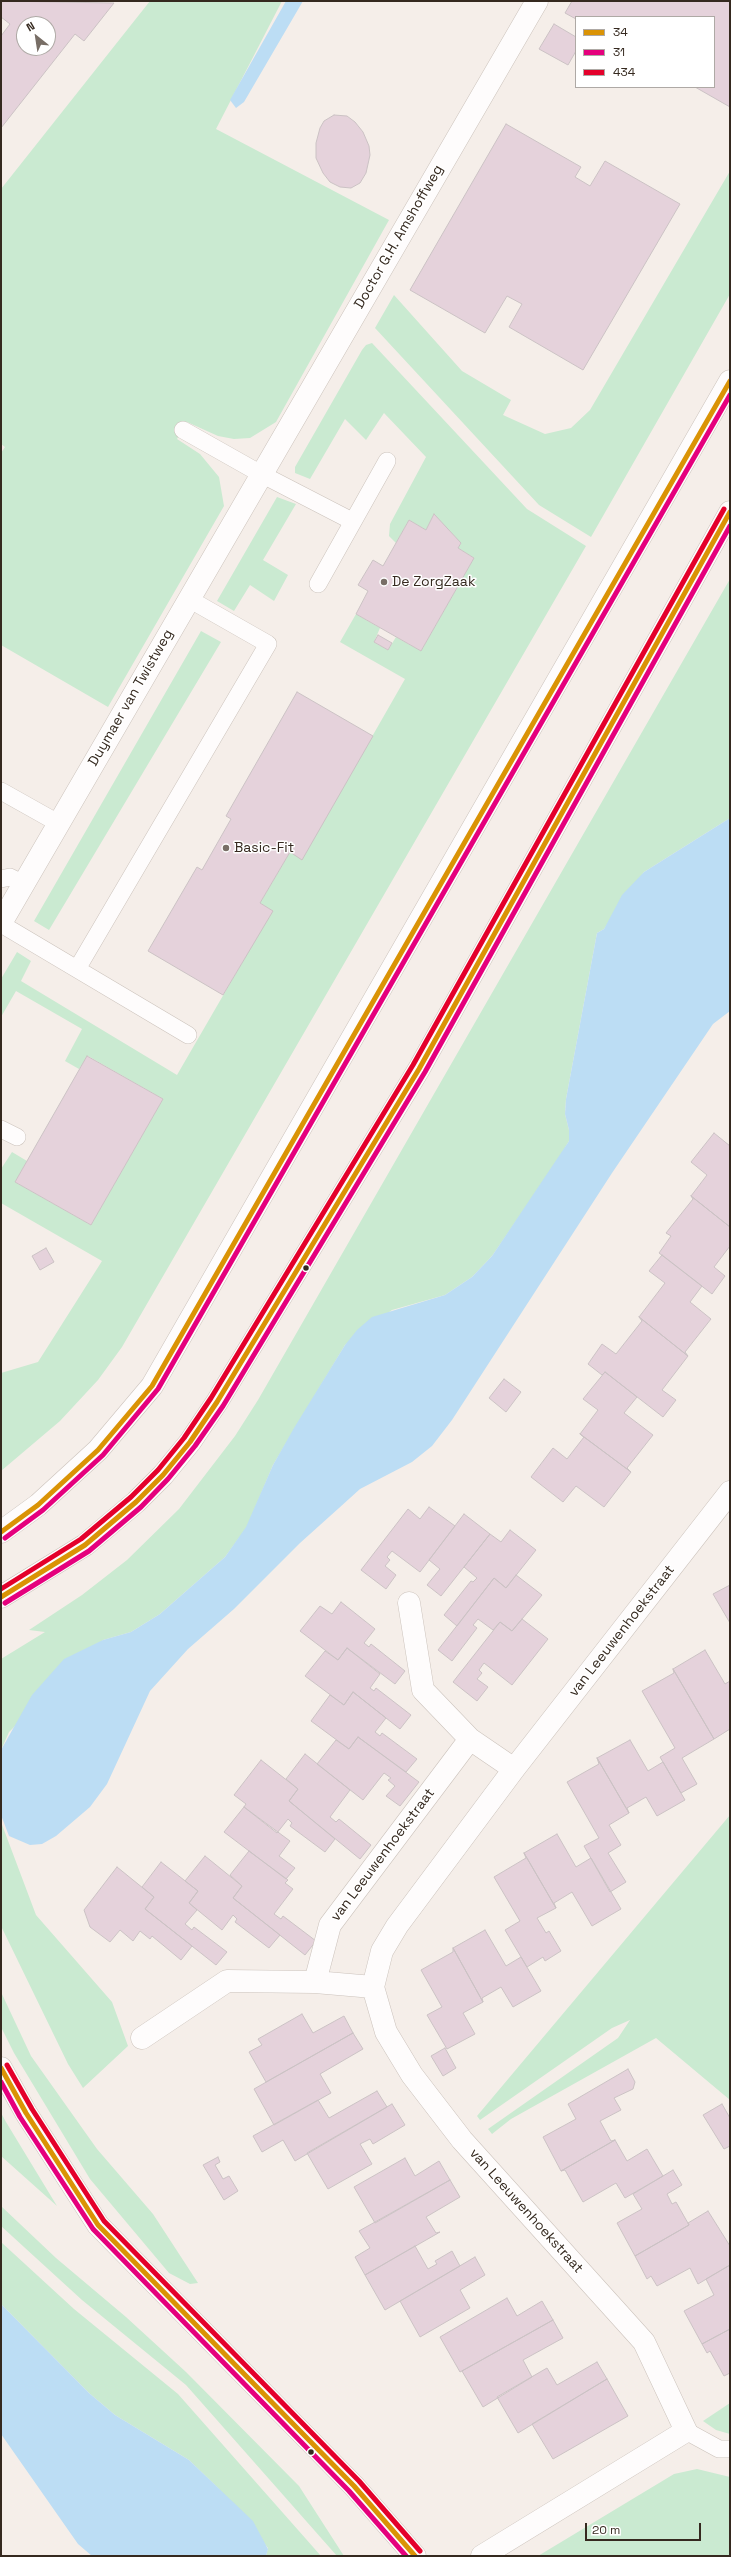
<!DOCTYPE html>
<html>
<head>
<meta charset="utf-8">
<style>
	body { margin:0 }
	#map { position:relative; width:731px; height:2557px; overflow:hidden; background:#f5eee9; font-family:"Space Grotesk",sans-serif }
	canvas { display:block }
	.frame { position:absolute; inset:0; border:2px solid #35291f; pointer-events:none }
	.legend { position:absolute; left:575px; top:16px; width:140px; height:72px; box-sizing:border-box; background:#fff; border:1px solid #aea9a5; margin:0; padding:5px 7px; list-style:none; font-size:12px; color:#35291f }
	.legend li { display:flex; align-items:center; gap:8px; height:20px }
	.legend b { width:20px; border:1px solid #aea9a5 }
	.north { position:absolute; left:16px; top:16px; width:40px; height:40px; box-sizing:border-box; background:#fff; border:1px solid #aea9a5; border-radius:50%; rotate:330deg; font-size:11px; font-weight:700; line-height:16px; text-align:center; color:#35291f }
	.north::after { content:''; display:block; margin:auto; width:14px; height:18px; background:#786e66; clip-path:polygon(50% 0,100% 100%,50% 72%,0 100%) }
	.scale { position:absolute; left:585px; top:2523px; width:116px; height:18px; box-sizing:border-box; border:2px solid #35291f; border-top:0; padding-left:5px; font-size:12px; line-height:14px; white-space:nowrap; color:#35291f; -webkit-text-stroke:3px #fff; paint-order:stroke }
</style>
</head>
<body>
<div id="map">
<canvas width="731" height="2557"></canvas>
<div class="frame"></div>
<ul class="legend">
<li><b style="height:5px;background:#da9305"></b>34</li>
<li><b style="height:5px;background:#e5007d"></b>31</li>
<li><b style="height:5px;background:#e4002b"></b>434</li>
</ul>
<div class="north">N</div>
<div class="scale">20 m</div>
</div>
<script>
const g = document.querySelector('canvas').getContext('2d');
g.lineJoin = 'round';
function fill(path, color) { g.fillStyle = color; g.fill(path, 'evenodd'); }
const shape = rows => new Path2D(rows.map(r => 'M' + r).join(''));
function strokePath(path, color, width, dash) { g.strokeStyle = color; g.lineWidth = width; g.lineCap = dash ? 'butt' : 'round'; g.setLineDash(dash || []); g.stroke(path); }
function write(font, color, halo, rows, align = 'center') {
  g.font = font + ' "Space Grotesk",sans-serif'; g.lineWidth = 3; g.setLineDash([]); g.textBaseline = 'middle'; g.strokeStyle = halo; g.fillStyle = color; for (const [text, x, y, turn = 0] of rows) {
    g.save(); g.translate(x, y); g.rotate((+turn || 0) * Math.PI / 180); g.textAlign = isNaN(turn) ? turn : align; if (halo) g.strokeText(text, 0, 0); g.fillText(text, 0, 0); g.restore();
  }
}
fill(shape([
	[150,1,282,1,216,129,389,220,276,422,250,438,234,439,218,436,187,422,177,439,200,454,219,477,224,506,108,707,1,645,1,453,5,447,1,444,1,189],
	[730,171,730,294,591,537,539,505,375,328,394,295,462,371,511,400,503,415,545,434,571,428,590,410],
	[372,343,527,509,586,546,122,1347,98,1380,60,1421,1,1471,1,1373,38,1362,102,1261,1,1203,1,1169,12,1152,27,1161,15,1182,91,1225,163,1099,88,1056,79,1069,65,1061,82,1029,16,991,1,1017,1,979,17,952,31,961,21,981,177,1075,272,911,260,903,290,852,302,859,405,679,340,642,356,614,380,628,374,642,388,650,396,637,421,651,474,558,458,548,461,543,434,515,426,530,409,520,396,543,389,536,390,524,426,457,384,413,366,440,345,419,310,479,295,473,295,467,362,350,366,345],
	[277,497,296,504,263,560,288,575,274,601,250,585,234,611,217,601],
	[730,579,730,818,644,872,604,929,597,933,566,1099,565,1114,569,1130,569,1141,556,1163,492,1256,472,1277,445,1295,392,1310,345,1345,273,1465,247,1527,225,1557,160,1614,131,1632,103,1640,9,1732,1,1750,1,1659,45,1632,29,1630,82,1595,127,1560,179,1509,235,1436,258,1400],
	[201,631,221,642,49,930,34,921],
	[730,1815,730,2100,656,2038,511,2119,492,2134,488,2129,618,2038,630,2020,612,2028,480,2120,477,2116],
	[1,1822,36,1915,112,2002,128,2046,83,2088,68,2064,1,1926],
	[1,1992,31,2056,97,2149,153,2214,198,2283,190,2284,169,2273,90,2179,14,2053,1,2027],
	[1,2113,6,2122,57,2206,1,2156],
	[1,2206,56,2258,126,2317,186,2372,299,2486,344,2556,337,2556,186,2385,82,2300,1,2226],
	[1,2242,74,2309,178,2394,321,2556,266,2556,268,2548,218,2488,189,2460,115,2415,89,2393,1,2304],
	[730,2403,730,2434,716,2430,703,2421],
	[697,2469,730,2477,730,2556,538,2556,674,2474]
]), '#caead1');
fill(shape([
	[286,1,303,1,244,102,236,108,230,100],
	[730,818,730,1011,713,1024,612,1173,452,1420,432,1446,412,1462,360,1489,339,1508,300,1543,234,1609,188,1649,150,1691,107,1784,90,1807,56,1836,42,1844,30,1845,9,1836,1,1815,1,1750,32,1695,64,1659,103,1640,131,1632,160,1614,225,1557,246,1527,273,1465,294,1428,345,1345,357,1330,372,1317,445,1295,472,1277,492,1256,569,1141,569,1130,565,1114,566,1099,597,933,604,929,622,895,644,872],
	[1,2304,89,2393,115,2415,189,2460,253,2521,268,2549,266,2556,92,2556,78,2544,1,2434]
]), '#bcddf4');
const building = shape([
	[1,1,114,3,84,41,75,34,1,128,1,36,10,24,1,17,1,1],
	[24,24,48,24,48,48,24,48,24,24],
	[572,1,730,1,730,107,695,87,714,87,714,17,576,19,565,13,572,1],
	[554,24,576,37,576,51,568,65,539,49,554,24],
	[334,115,347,116,355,122,363,132,369,146,370,155,366,173,360,183,351,188,340,187,330,182,323,173,316,158,316,143,320,128,324,121,334,115],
	[506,124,581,167,575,177,590,186,605,161,680,204,583,370,509,327,522,304,507,296,485,333,410,290,506,124],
	[434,514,461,543,458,548,474,558,421,651,356,614,368,591,358,585,373,560,383,566,409,520,426,530,434,514],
	[378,635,392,643,388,650,374,642,378,635],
	[297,692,373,736,302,860,290,852,260,903,273,911,223,995,148,951,197,867,202,870,231,819,226,816,297,692],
	[87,1056,163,1099,91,1225,15,1182,87,1056],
	[714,1133,730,1146,730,1227,691,1196,707,1175,691,1162,714,1133],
	[691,1196,730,1227,730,1246,714,1267,725,1276,712,1294,659,1253,671,1236,666,1233,693,1199,691,1196],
	[46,1248,54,1262,40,1270,32,1256,46,1248],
	[662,1255,702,1286,690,1302,711,1319,685,1352,688,1356,639,1317,665,1283,649,1271,662,1255],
	[639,1317,688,1356,662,1390,676,1400,663,1417,605,1372,602,1375,588,1364,602,1344,616,1354,642,1321,639,1317],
	[605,1372,637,1397,624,1413,653,1435,627,1468,631,1472,580,1434,598,1410,583,1399,605,1372],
	[504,1379,521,1392,506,1412,489,1398,504,1379],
	[580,1434,631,1472,604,1507,576,1486,563,1502,531,1477,553,1448,567,1459,584,1437,580,1434],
	[429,1507,455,1526,420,1572,392,1551,387,1557,390,1560,385,1566,396,1575,386,1589,361,1570,408,1509,420,1519,429,1507],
	[464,1514,490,1534,441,1596,427,1585,440,1569,429,1560,464,1514],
	[510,1530,536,1550,506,1588,494,1578,457,1626,444,1615,471,1581,473,1582,477,1578,464,1567,490,1534,501,1542,510,1530],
	[516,1575,542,1595,512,1631,500,1622,493,1630,478,1619,473,1625,477,1628,452,1661,438,1650,494,1578,506,1588,516,1575],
	[730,1585,730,1623,713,1594,730,1585],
	[341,1602,375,1629,364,1643,369,1647,371,1644,405,1671,395,1684,347,1648,338,1660,300,1631,320,1606,332,1614,341,1602],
	[522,1619,548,1639,512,1685,484,1663,479,1670,482,1673,477,1679,488,1687,477,1701,453,1682,500,1622,512,1631,522,1619],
	[347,1648,380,1674,370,1688,374,1691,376,1688,411,1715,400,1729,353,1692,344,1705,305,1676,325,1651,338,1660,347,1648],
	[705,1650,725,1684,730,1681,730,1729,714,1739,673,1669,705,1650],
	[673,1669,714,1739,682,1758,697,1784,681,1793,660,1757,675,1748,642,1691,674,1673,673,1669],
	[353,1692,386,1718,375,1732,380,1736,382,1733,417,1759,406,1772,358,1737,349,1749,311,1721,330,1695,344,1705,353,1692],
	[358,1737,419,1782,400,1806,386,1796,395,1786,388,1780,391,1778,384,1773,363,1800,317,1764,336,1740,349,1749,358,1737],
	[630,1740,648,1771,663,1762,685,1800,657,1816,646,1797,627,1808,629,1813,597,1758,630,1740],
	[305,1754,350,1790,330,1817,336,1822,339,1819,371,1845,360,1859,289,1801,298,1789,286,1779,305,1754],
	[597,1758,629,1813,609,1825,621,1845,608,1853,626,1882,610,1892,584,1846,599,1838,567,1782,599,1764,597,1758],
	[261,1760,298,1789,289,1801,335,1839,325,1852,290,1826,292,1823,288,1819,277,1833,244,1807,246,1804,234,1795,261,1760],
	[244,1807,290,1841,279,1856,295,1868,286,1879,224,1832,244,1807],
	[557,1834,576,1867,591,1858,621,1909,592,1926,572,1892,554,1903,556,1908,524,1853,557,1834],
	[249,1851,288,1880,285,1883,293,1889,274,1914,281,1919,283,1916,316,1941,305,1955,233,1898,242,1886,230,1875,249,1851],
	[524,1853,556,1908,537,1918,546,1933,549,1931,561,1951,545,1961,543,1957,527,1967,505,1930,520,1921,494,1877,526,1858,524,1853],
	[205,1856,242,1886,233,1898,280,1935,269,1948,235,1922,237,1919,233,1915,222,1930,189,1903,198,1891,185,1881,205,1856],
	[161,1862,198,1891,189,1903,197,1910,185,1924,192,1930,194,1927,227,1952,216,1965,145,1909,154,1897,142,1887,161,1862],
	[117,1867,154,1897,145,1909,192,1946,181,1960,152,1936,150,1939,140,1931,133,1941,120,1930,110,1942,90,1927,84,1910,117,1867],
	[485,1930,506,1966,521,1957,541,1991,513,2007,501,1987,482,1998,483,2002,453,1948,485,1930],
	[453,1948,483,2002,463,2013,475,2034,447,2049,427,2015,442,2007,421,1970,453,1952,453,1948],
	[302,2014,313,2033,344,2016,353,2033,266,2082,249,2052,262,2045,258,2039,302,2014],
	[353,2033,363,2049,320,2074,331,2093,274,2125,254,2089,353,2033],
	[445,2048,456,2068,443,2076,431,2056,445,2048],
	[628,2069,635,2082,633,2089,614,2098,621,2110,600,2121,611,2141,615,2140,561,2171,543,2137,576,2119,568,2104,628,2069],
	[377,2091,387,2107,295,2161,283,2140,262,2152,253,2136,318,2100,329,2118,377,2091],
	[392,2104,405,2125,373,2144,370,2139,360,2144,372,2164,328,2189,307,2153,392,2104],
	[722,2104,730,2118,730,2146,724,2149,703,2115,722,2104],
	[615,2140,627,2161,647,2149,663,2176,625,2198,616,2183,583,2202,565,2170,561,2171,615,2140],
	[218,2157,220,2162,215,2165,223,2179,229,2176,238,2191,224,2200,203,2165,218,2157],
	[405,2158,415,2176,439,2161,450,2180,375,2223,354,2187,405,2158],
	[673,2170,682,2185,667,2194,672,2204,676,2202,689,2225,635,2256,617,2223,642,2209,633,2194,673,2170],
	[450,2180,460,2197,426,2217,436,2233,440,2232,365,2275,355,2257,370,2248,359,2231,450,2180],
	[708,2211,730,2246,730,2265,698,2284,690,2268,657,2286,651,2276,647,2279,635,2256,689,2225,688,2223,708,2211],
	[415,2246,428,2269,437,2264,435,2261,452,2251,460,2266,385,2310,365,2275,415,2246],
	[475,2257,485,2275,460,2290,470,2308,420,2337,400,2301,475,2257],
	[730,2265,730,2329,702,2344,684,2311,714,2295,706,2279,730,2265],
	[507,2298,517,2316,542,2301,553,2320,460,2372,440,2337,507,2298],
	[553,2320,563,2338,523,2360,532,2377,483,2407,462,2371,553,2320],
	[730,2329,730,2373,724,2376,710,2351,707,2353,702,2344,730,2329],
	[597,2362,607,2379,518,2433,497,2397,547,2368,557,2385,597,2362],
	[607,2379,628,2416,553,2459,532,2424,607,2379]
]);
fill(building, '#e5d2db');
strokePath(building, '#cbc2c4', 1);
const service = shape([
	[183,430,261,474,352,521],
	[318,584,387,461],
	[1,791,58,823],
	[1,879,10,877,24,884],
	[1,924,188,1035],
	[77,969,268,644,189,599],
	[1,1129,17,1137],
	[686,2431,719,2449,730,2449]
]);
const minor = shape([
	[1,923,537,1],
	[409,1603,423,1690,470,1739,514,1769],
	[315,1982,330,1925,470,1739],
	[142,2038,227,1981,315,1982,373,1987],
	[482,2556,686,2431,644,2342,462,2140,412,2075,386,2032,373,1987,382,1951,397,1926,514,1769,730,1492]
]);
const tertiary = shape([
	[1,1532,38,1505,98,1450,152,1386,730,381],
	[1,1597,85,1545,136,1502,163,1475,190,1442,217,1402,419,1069,730,512],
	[1,2068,26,2113,98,2225,354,2486,415,2556]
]);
strokePath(service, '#cbc2bb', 18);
strokePath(minor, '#cbc2bb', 23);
strokePath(tertiary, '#cbc2bb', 23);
strokePath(service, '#fefcfc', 17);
strokePath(minor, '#fefcfc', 22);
strokePath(tertiary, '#fefcfc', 22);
strokePath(shape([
	[1,1532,38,1505,98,1450,152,1386,730,381],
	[1,1597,85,1545,136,1502,163,1475,190,1442,217,1402,419,1069,730,512],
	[1,2068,26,2113,98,2225,354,2486,415,2556]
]), '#da9305', 5);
strokePath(shape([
	[5,1538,43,1510,103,1455,158,1389,730,395],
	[5,1603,89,1551,141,1507,168,1479,195,1446,223,1406,425,1072,730,526],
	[1,2082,20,2117,93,2229,349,2491,406,2556]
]), '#e5007d', 5);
strokePath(shape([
	[1,1589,81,1539,131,1497,158,1470,184,1438,211,1398,413,1065,724,509],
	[7,2065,32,2109,104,2221,359,2481,420,2551]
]), '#e4002b', 5);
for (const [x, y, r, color] of [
	[384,582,4,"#786e66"],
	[226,848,4,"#786e66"],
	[306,1268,3.5,"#35291f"],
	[311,2452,3.5,"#35291f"]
]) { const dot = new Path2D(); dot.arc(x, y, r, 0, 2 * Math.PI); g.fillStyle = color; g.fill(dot); strokePath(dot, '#fff', 1.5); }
write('14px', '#35291f', '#fff', [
	["Doctor G.H. Amshoffweg",399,237,-60],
	["Duymaer van Twistweg",131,698,-60],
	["van Leeuwenhoekstraat",622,1631,-52],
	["van Leeuwenhoekstraat",383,1855,-53],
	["van Leeuwenhoekstraat",526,2211,48]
]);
write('14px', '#35291f', '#fff', [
	["De ZorgZaak",392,582],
	["Basic-Fit",234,848]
], 'left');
</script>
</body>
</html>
